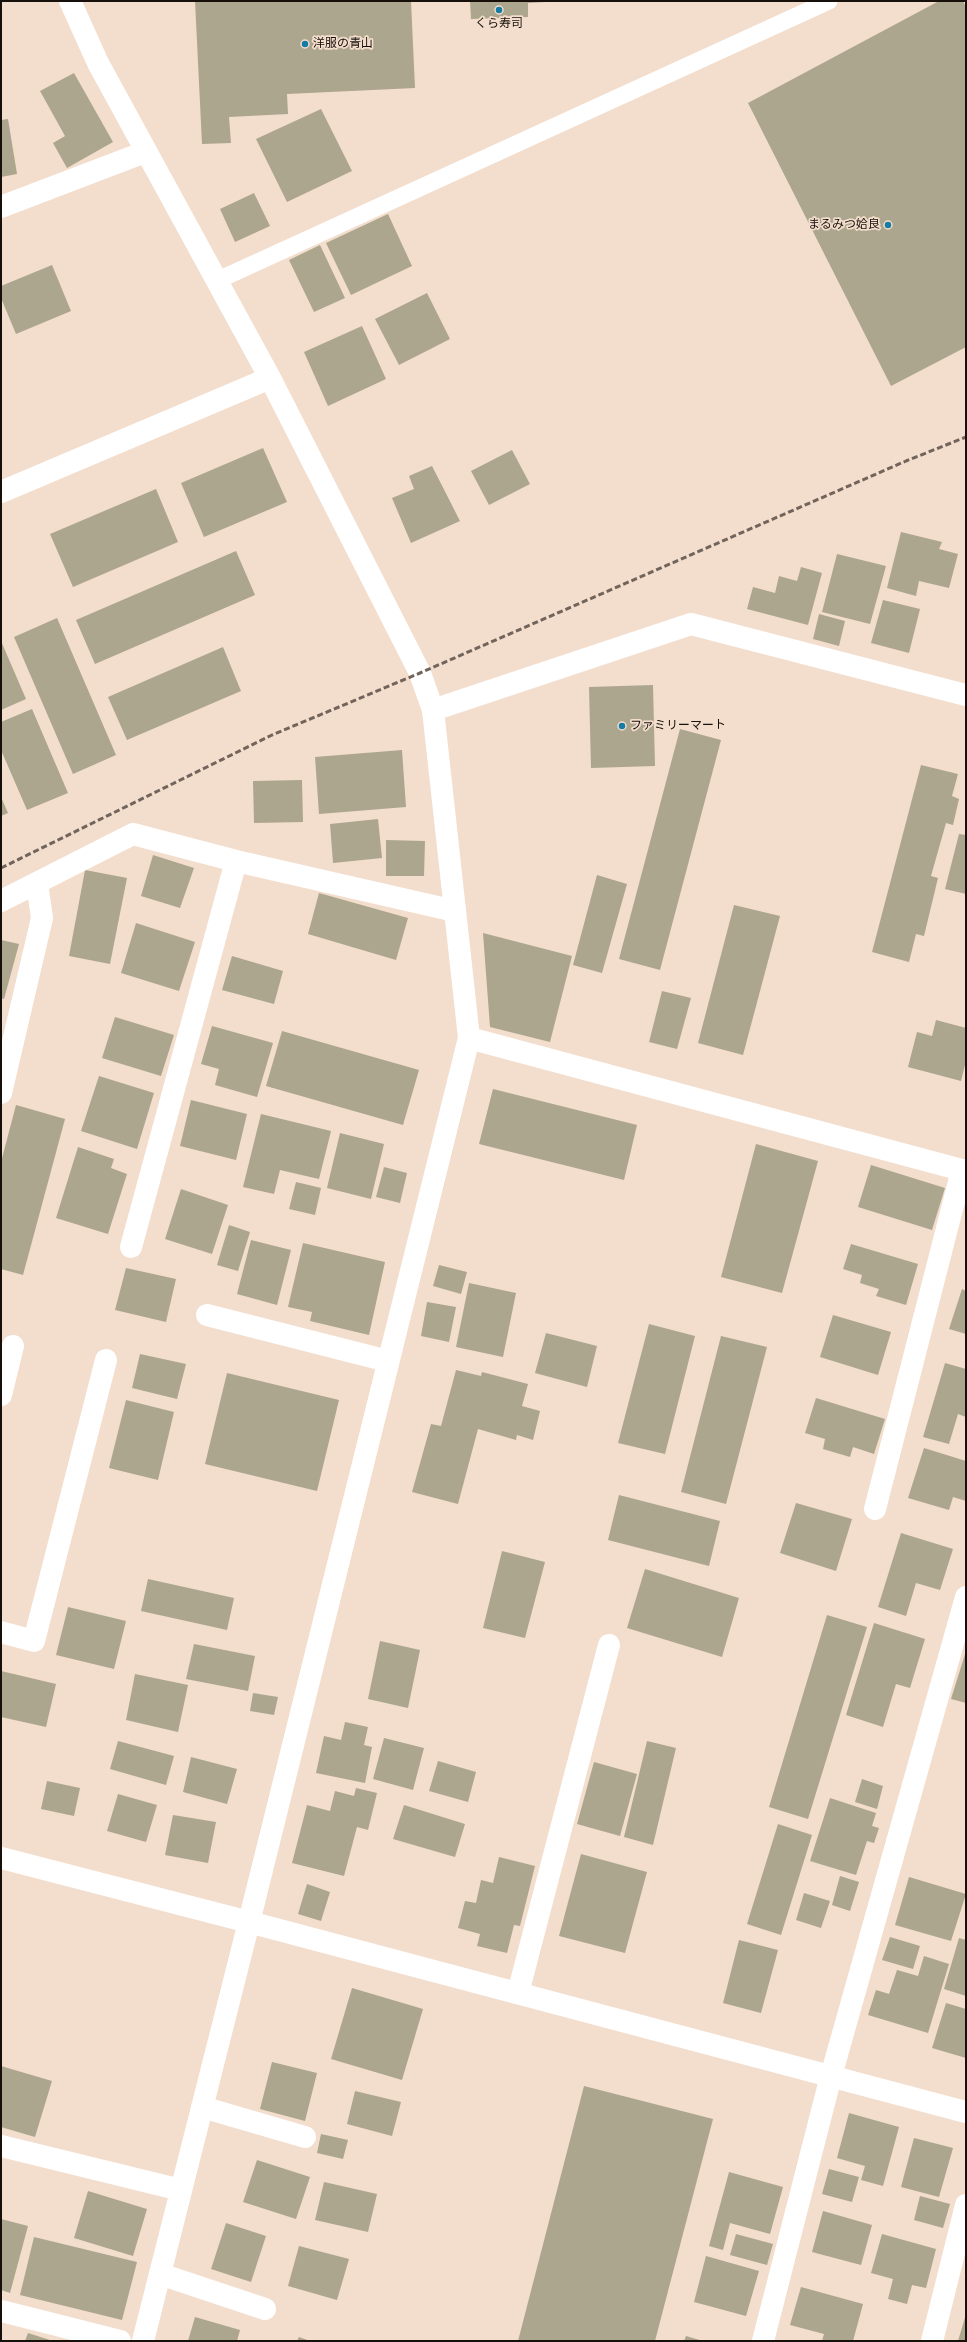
<!DOCTYPE html>
<html>
<head>
<meta charset="utf-8">
<style>
	body { margin:0 }
	#map { position:relative; width:967px; height:2342px; overflow:hidden; background:#f3ddcc; font-family:"PT Sans Narrow",sans-serif }
	canvas { display:block }
	.frame { position:absolute; inset:0; border:2px solid #17100a; pointer-events:none }
</style>
</head>
<body>
<div id="map">
<canvas width="967" height="2342"></canvas>
<div class="frame"></div>
</div>
<script>
const g = document.querySelector('canvas').getContext('2d');
g.lineJoin = 'round';
function fill(path, color) { g.fillStyle = color; g.fill(path, 'evenodd'); }
const shape = rows => new Path2D(rows.map(r => 'M' + r).join(''));
function strokePath(path, color, width, dash) { g.strokeStyle = color; g.lineWidth = width; g.lineCap = dash ? 'butt' : 'round'; g.setLineDash(dash || []); g.stroke(path); }
function write(font, color, halo, rows, align = 'center') {
  g.font = font + ' "PT Sans Narrow","Noto Sans JP",sans-serif'; g.lineWidth = 3.5; g.setLineDash([]); g.textBaseline = 'middle'; g.strokeStyle = halo; g.fillStyle = color; for (const [text, x, y, turn = 0] of rows) {
    g.save(); g.translate(x, y); g.rotate((+turn || 0) * Math.PI / 180); g.textAlign = isNaN(turn) ? turn : align; if (halo) g.strokeText(text, 0, 0); g.fillText(text, 0, 0); g.restore();
  }
}
fill(shape([
	[195,1,411,1,415,88,287,94,288,114,229,117,231,143,202,144],
	[470,1,546,1,546,2,528,3,528,17,471,19],
	[939,1,963,1,966,7,966,347,891,386,748,103],
	[74,73,113,142,67,168,53,143,65,136,40,91],
	[321,109,352,171,287,202,256,139],
	[8,119,17,174,1,177,1,120],
	[254,193,270,226,235,242,220,209],
	[388,214,412,266,351,295,326,243],
	[320,245,345,298,314,312,289,260],
	[52,265,71,311,16,334,1,298,1,286],
	[427,293,450,339,399,365,375,319],
	[362,326,386,379,328,406,304,352],
	[263,448,287,502,204,537,181,483],
	[512,450,530,484,489,505,471,471],
	[432,466,460,521,411,543,392,498,414,489,409,476],
	[156,489,178,542,73,587,50,534],
	[901,532,942,542,939,549,958,554,949,588,919,581,916,596,887,588],
	[236,551,255,595,95,664,76,620],
	[837,554,886,566,870,624,822,612],
	[801,567,822,573,808,625,747,609,753,587,775,593,779,576,797,581],
	[883,600,920,609,909,653,871,643],
	[819,614,845,621,839,646,813,639],
	[57,618,116,755,73,774,14,637],
	[1,641,26,699,1,710],
	[223,647,241,691,127,740,108,697],
	[653,685,655,766,591,768,589,687],
	[32,709,68,793,27,810,1,750,1,722],
	[680,729,721,740,660,970,619,959],
	[402,750,406,807,319,814,315,757],
	[921,765,958,774,952,796,959,799,953,825,946,823,931,876,938,878,924,936,916,934,909,962,872,952],
	[302,780,303,822,254,823,253,781],
	[1,797,8,813,1,816],
	[378,819,382,858,333,863,330,824],
	[959,834,966,835,966,894,945,889],
	[386,840,425,841,424,876,386,876],
	[153,855,194,868,180,908,141,896],
	[85,870,127,878,110,964,69,956],
	[597,875,627,884,602,973,573,965],
	[319,893,408,918,396,960,308,934],
	[734,905,780,916,743,1055,698,1043],
	[136,923,195,942,179,991,121,973],
	[483,933,572,956,550,1042,490,1027],
	[1,940,19,944,4,999,1,998],
	[232,956,283,971,274,1004,222,990],
	[662,991,691,998,677,1049,649,1042],
	[115,1017,174,1035,161,1076,102,1058],
	[936,1020,966,1028,966,1061,961,1081,908,1067,917,1032,932,1036],
	[212,1026,273,1043,257,1097,215,1085,219,1069,201,1064],
	[282,1031,419,1070,403,1125,266,1086],
	[99,1076,154,1093,137,1149,81,1131],
	[493,1089,637,1125,624,1180,479,1144],
	[191,1100,247,1114,236,1160,180,1146],
	[16,1105,65,1119,23,1275,1,1269,1,1162],
	[261,1114,331,1131,319,1179,280,1170,274,1194,243,1187],
	[340,1133,384,1144,371,1199,327,1188],
	[756,1144,818,1161,782,1293,721,1277],
	[78,1147,114,1159,111,1168,127,1174,108,1234,56,1218],
	[871,1165,945,1188,932,1230,858,1207],
	[384,1167,407,1173,400,1203,376,1197],
	[296,1182,321,1188,315,1215,289,1209],
	[181,1189,228,1205,212,1254,165,1239],
	[229,1225,250,1232,238,1271,217,1265],
	[251,1240,291,1250,277,1305,237,1294],
	[303,1243,385,1262,369,1335,310,1321,312,1312,288,1307],
	[851,1244,918,1264,906,1305,876,1296,879,1289,860,1283,862,1275,843,1269],
	[439,1265,467,1272,461,1294,433,1286],
	[126,1268,176,1279,166,1322,115,1310],
	[469,1283,516,1293,503,1357,456,1347],
	[962,1289,966,1291,966,1334,949,1329],
	[427,1302,456,1307,449,1342,421,1336],
	[833,1315,891,1332,878,1375,820,1357],
	[649,1324,695,1336,665,1454,618,1443],
	[546,1333,597,1346,587,1387,535,1373],
	[721,1336,767,1347,726,1504,681,1492],
	[140,1354,186,1364,177,1399,132,1388],
	[945,1363,966,1369,966,1417,958,1414,949,1444,923,1437],
	[456,1370,481,1376,482,1372,528,1384,522,1406,540,1411,533,1440,517,1435,516,1440,478,1429,458,1504,412,1492,431,1424,441,1426],
	[227,1373,339,1400,317,1491,205,1464],
	[816,1398,885,1419,874,1454,853,1447,850,1457,823,1449,825,1439,805,1433],
	[126,1400,174,1412,158,1480,109,1468],
	[924,1448,966,1461,966,1501,953,1497,949,1510,908,1498],
	[619,1495,720,1521,709,1566,608,1540],
	[796,1503,852,1519,836,1571,780,1553],
	[901,1533,953,1549,940,1590,916,1583,906,1616,878,1607],
	[502,1551,545,1562,525,1638,483,1628],
	[645,1569,739,1598,722,1657,627,1628],
	[148,1579,234,1598,227,1630,141,1611],
	[68,1607,126,1621,114,1669,56,1655],
	[827,1615,867,1627,808,1819,769,1807],
	[874,1623,925,1639,910,1688,896,1684,883,1727,846,1715],
	[380,1641,420,1650,408,1708,368,1699],
	[194,1644,255,1656,248,1691,186,1679],
	[966,1651,966,1703,951,1699],
	[1,1671,56,1684,46,1727,1,1717],
	[135,1674,188,1685,178,1732,126,1720],
	[253,1693,278,1697,274,1715,250,1711],
	[345,1722,368,1727,364,1745,372,1747,365,1783,316,1773,324,1736,341,1740],
	[384,1738,424,1748,413,1790,373,1779],
	[118,1741,174,1756,166,1785,110,1769],
	[647,1741,676,1748,653,1845,624,1837],
	[191,1757,237,1769,227,1804,183,1792],
	[438,1761,476,1772,468,1802,429,1791],
	[594,1762,637,1774,620,1836,577,1824],
	[862,1779,883,1786,877,1809,855,1802],
	[47,1781,80,1788,74,1816,41,1809],
	[356,1788,377,1793,368,1830,357,1827,344,1876,292,1863,307,1805,330,1811,335,1791,354,1796],
	[118,1794,157,1805,146,1842,107,1831],
	[830,1798,876,1813,872,1826,879,1828,874,1843,867,1841,856,1875,810,1861],
	[404,1805,465,1824,455,1857,393,1839],
	[173,1815,216,1822,208,1863,165,1855],
	[778,1824,812,1835,781,1935,747,1924],
	[581,1854,647,1872,625,1953,559,1936],
	[499,1857,535,1866,520,1926,514,1925,507,1953,477,1946,480,1934,458,1928,465,1901,476,1903,481,1880,493,1883],
	[840,1876,859,1882,850,1911,832,1905],
	[909,1877,966,1894,951,1941,895,1925],
	[307,1884,330,1892,321,1921,298,1914],
	[804,1893,830,1901,821,1928,796,1920],
	[890,1937,920,1946,913,1969,882,1960],
	[959,1938,966,1940,966,1996,944,1989],
	[739,1940,778,1950,761,2013,723,2003],
	[924,1956,949,1964,928,2033,868,2015,876,1990,889,1994,897,1970,918,1976],
	[352,1988,423,2009,402,2080,331,2059],
	[946,2003,966,2009,966,2058,932,2048],
	[272,2062,317,2073,305,2121,260,2109],
	[1,2066,52,2081,35,2137,1,2127],
	[584,2086,713,2119,655,2341,518,2341],
	[355,2091,401,2102,392,2136,347,2124],
	[849,2113,899,2127,883,2186,861,2180,865,2166,837,2158],
	[321,2134,348,2140,343,2159,317,2153],
	[914,2138,953,2148,939,2197,901,2187],
	[257,2160,310,2177,296,2219,243,2202],
	[829,2169,859,2177,852,2202,822,2194],
	[729,2172,783,2187,770,2234,730,2223,723,2250,709,2246],
	[324,2182,377,2194,368,2232,315,2220],
	[88,2191,147,2209,133,2256,74,2238],
	[920,2196,950,2204,943,2228,914,2220],
	[823,2211,872,2225,861,2265,812,2252],
	[1,2219,28,2226,10,2293,1,2290],
	[226,2223,266,2236,251,2282,211,2269],
	[736,2234,773,2244,767,2265,730,2255],
	[882,2234,936,2249,926,2288,912,2285,907,2304,888,2299,893,2279,871,2273],
	[34,2237,137,2262,122,2320,20,2295],
	[299,2246,349,2259,337,2300,288,2286],
	[706,2256,759,2271,746,2316,694,2302],
	[801,2287,863,2304,853,2341,822,2341,824,2334,790,2325],
	[966,2314,966,2341,958,2341],
	[195,2317,240,2330,237,2341,188,2341],
	[28,2333,53,2341,25,2341],
	[686,2336,703,2341,684,2341],
	[299,2337,310,2341,297,2341]
]), '#aca68e');
strokePath(shape([
	[216,281,829,1]
]), '#fff', 17);
strokePath(shape([
	[1,207,145,152],
	[1,492,270,378],
	[433,710,691,624,966,695],
	[1,901,133,834,236,861,455,911],
	[469,1038,966,1171],
	[1,1093,42,918,37,883],
	[131,1247,236,861],
	[207,1315,388,1361],
	[1,1395,13,1346],
	[875,1509,962,1170],
	[1,1632,34,1641,106,1360],
	[518,1993,609,1645],
	[202,2107,305,2137],
	[1,2146,181,2190],
	[160,2274,265,2309],
	[1,2311,120,2341],
	[143,2341,249,1922],
	[763,2341,831,2076,966,1597],
	[932,2341,966,2205]
]), '#fff', 22);
strokePath(shape([
	[70,1,98,63,270,378,420,673,433,710,469,1038,249,1922],
	[1,1858,249,1922,966,2112]
]), '#fff', 22);
strokePath(shape([
	[1,868,272,735,420,673,906,461,966,437]
]), '#72645a', 3, [6, 3]);
for (const [x, y, r, color] of [
	[499,10,4,"#157ca6"],
	[305,44,4,"#157ca6"],
	[888,225,4,"#157ca6"],
	[622,726,4,"#157ca6"]
]) { const dot = new Path2D(); dot.arc(x, y, r, 0, 2 * Math.PI); g.fillStyle = color; g.fill(dot); strokePath(dot, '#f3ddcc', 1.5); }
write('12px', '#17100a', '#f3ddcc', [
	["くら寿司",499,24,"center"],
	["洋服の青山",313,44],
	["まるみつ姶良",880,225,"right"],
	["ファミリーマート",630,726]
], 'left');
</script>
</body>
</html>
